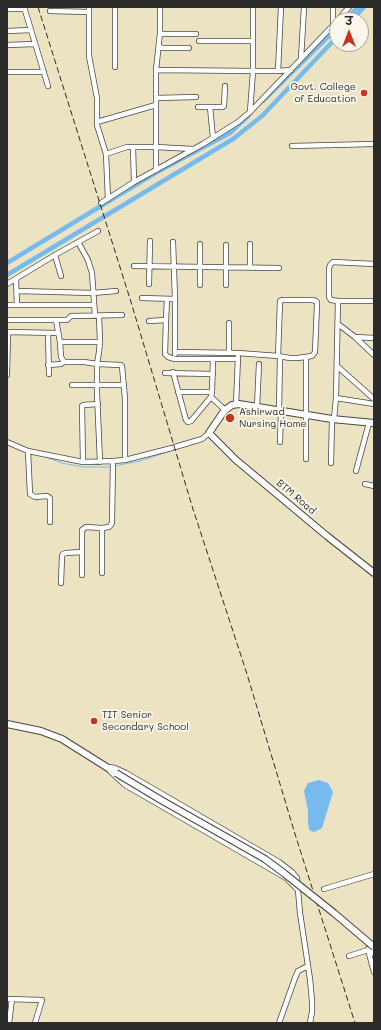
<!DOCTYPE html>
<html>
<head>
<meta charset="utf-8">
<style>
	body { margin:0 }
	#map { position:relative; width:381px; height:1030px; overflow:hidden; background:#ebe3c2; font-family:Mali,"Playpen Sans Deva",sans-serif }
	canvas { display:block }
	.frame { position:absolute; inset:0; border:8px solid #2b2b2b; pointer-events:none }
	.north { position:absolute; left:329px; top:12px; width:40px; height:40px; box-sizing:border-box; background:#fbf7ec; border:1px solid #a8a59f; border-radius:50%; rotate:0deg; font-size:11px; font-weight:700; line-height:16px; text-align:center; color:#2b2b2b }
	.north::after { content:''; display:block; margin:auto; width:14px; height:18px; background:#c8321e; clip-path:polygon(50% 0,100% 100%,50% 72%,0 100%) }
</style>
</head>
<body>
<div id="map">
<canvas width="381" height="1030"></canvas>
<div class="frame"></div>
<div class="north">उ</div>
</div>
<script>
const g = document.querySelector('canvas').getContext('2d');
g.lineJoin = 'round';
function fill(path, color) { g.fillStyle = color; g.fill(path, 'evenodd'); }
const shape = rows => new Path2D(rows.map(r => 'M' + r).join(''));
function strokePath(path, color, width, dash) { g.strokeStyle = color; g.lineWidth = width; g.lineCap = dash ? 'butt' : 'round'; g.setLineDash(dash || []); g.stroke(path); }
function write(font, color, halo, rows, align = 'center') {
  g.font = font + ' Mali,sans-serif'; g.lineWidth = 3.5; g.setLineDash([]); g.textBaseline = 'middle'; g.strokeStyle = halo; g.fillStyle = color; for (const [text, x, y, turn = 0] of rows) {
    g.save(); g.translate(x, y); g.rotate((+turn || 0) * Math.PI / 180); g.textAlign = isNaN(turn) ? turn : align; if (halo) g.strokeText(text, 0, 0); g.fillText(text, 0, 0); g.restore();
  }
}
fill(shape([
	[319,780,328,783,333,792,322,828,314,832,309,830,308,821,308,811,304,791,308,783]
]), '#7be');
strokePath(shape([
	[46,457,62,463,83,467,111,467],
	[114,466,140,461,164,453]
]), '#7be', 1);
strokePath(shape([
	[345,20,358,7],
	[352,20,364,7],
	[263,101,337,28],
	[7,263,157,172,230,133,249,115],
	[7,275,233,139,262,116,337,37]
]), '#7be', 4.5);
const street = shape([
	[24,7,48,86],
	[89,7,89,56,97,98,97,125,106,154,108,199],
	[333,7,333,26],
	[7,9,24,9],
	[50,11,89,12],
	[338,20,349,7],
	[7,31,31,30],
	[160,34,196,34],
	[199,41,253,41],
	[7,45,35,44],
	[159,47,163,48,189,48],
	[301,59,337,21],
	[115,67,115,7],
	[156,70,253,71,278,71,291,70],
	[278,71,281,7],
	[7,72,44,72],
	[156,98,196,97],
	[198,107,223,107,224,106,225,86],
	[210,107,213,138],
	[250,112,253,71,253,7],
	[97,122,156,105],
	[292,146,374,144],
	[133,147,134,182],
	[106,154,127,147,156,147,193,149],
	[156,170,156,70,160,33,160,7],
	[101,203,134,182,203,144,238,122,250,112,301,59,304,7],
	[78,242,88,260,92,273,95,316],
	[173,242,175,299,175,354],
	[250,244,250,267],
	[226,245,226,285],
	[55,255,61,276],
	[374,264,333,262,330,265,329,269,329,297,331,300,338,301,374,301],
	[134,266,279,268],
	[16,279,17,305],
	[7,284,55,255,98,231],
	[149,284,150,241],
	[200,285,200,244],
	[17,291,93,293,116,291],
	[142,298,175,299],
	[167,299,166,320,165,354,168,357,175,359,238,359],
	[7,305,94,305],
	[99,316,100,342,99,352,97,364,97,393,100,462],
	[7,320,67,320,71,316,122,315],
	[56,320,60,342,61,357,64,362,84,362,97,364,121,365,122,366,125,399,125,460],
	[149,321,166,320],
	[229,323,229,353],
	[338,324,355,337,374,355],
	[7,332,58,333],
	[48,333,49,374],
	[355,337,374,338],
	[60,342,100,342],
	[175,352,238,353,278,356,290,358,298,358,312,356,315,352,317,305,317,302,316,301,312,300,282,300,280,301,278,356],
	[213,359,212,392,211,397,225,410],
	[48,365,61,364,64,362],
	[337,366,374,399],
	[173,372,186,420,188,422,191,421,211,397],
	[165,373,213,374],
	[7,375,8,332],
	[72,385,124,385],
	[178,392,212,392],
	[336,398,374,404],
	[236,405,238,357],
	[257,407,259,364],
	[279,411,280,356],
	[334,419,336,398,338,301],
	[7,442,28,451,30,494,35,497,47,496,50,498,50,522],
	[280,442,281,411],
	[175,447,202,439,209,433],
	[28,451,83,462,113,461,125,460,172,448],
	[306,459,306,357],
	[83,462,82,406,83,405,98,404],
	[331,463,332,419],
	[356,471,369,423],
	[365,484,374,486],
	[102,573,102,528],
	[82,575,82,530,86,527,102,528,109,527,111,525,112,522,113,461],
	[61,583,62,556,63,554,66,553,82,552],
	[109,767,115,768,126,773,279,862,292,872,297,878,300,913,310,979,312,1001,312,1012,310,1023],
	[110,771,125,785,286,878,298,890],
	[324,889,374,874],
	[368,949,374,954],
	[349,956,368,950,374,972],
	[7,999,42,1000,35,1023],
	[9,1023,12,999],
	[279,1023,295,978,298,971,308,966]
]);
const secondary = shape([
	[374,423,332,419,239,404,232,405,224,411,209,433,236,460,327,536,374,573],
	[7,724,41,731,62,739,116,773]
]);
strokePath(street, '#484742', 6);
strokePath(secondary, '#484742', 8);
strokePath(street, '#fff', 4.5);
strokePath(secondary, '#fff', 6);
strokePath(shape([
	[38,7,131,302,192,506,247,674,295,834,355,1023]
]), '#2b2b2b', 1, [6, 3]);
const secondaryBridge = shape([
	[116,773,161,800,265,859,285,874,334,913,374,947]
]);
strokePath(secondaryBridge, '#484742', 8, []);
strokePath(secondaryBridge, '#fff', 6);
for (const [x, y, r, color] of [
	[364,93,4,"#c8321e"],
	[230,418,5,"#c8321e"],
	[94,721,4,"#c8321e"]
]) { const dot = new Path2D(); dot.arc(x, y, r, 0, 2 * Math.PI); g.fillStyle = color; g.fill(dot); strokePath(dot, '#fbf7ec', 1.5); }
write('10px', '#2b2b2b', '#fbf7ec', [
	["Govt. College",356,87,"right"],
	["of Education",356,99,"right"],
	["Ashirwad",239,412],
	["Nursing Home",239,424],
	["TIT Senior",102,715],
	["Secondary School",102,727]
], 'left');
write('10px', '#2b2b2b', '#fbf7ec', [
	["BTM Road",296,497,40]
]);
</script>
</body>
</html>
